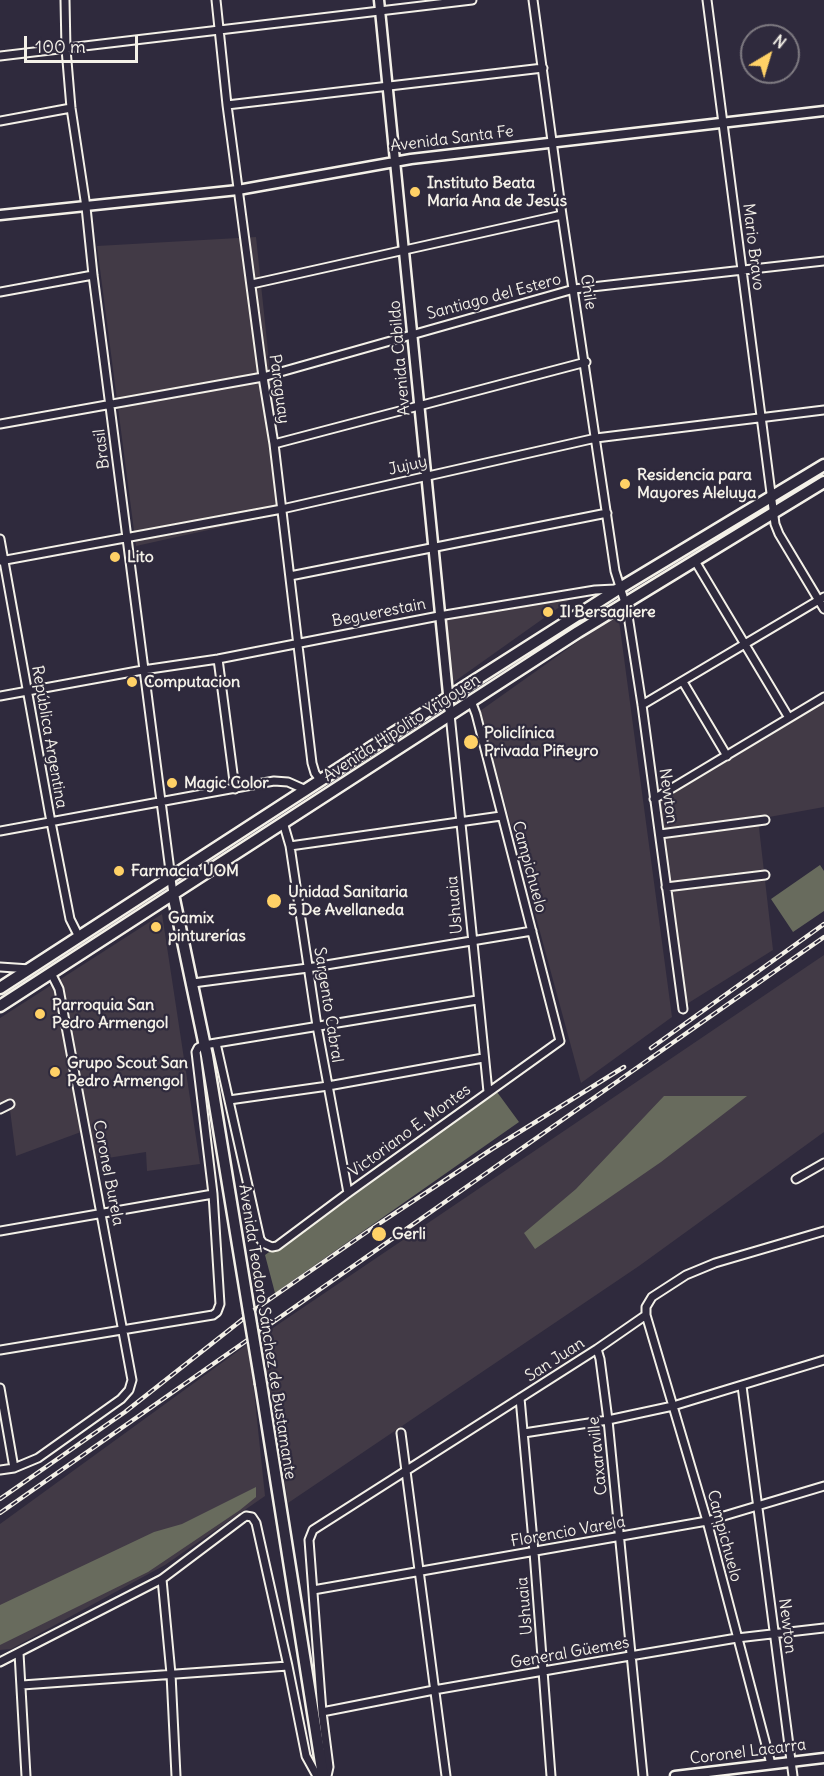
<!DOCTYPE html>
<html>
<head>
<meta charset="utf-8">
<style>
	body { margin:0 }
	#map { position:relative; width:824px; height:1776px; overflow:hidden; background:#2f2a3d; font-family:Delius,sans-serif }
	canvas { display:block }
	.north { position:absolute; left:740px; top:24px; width:60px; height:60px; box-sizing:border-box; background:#2f2a3d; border:2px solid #7e7a81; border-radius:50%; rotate:38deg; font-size:16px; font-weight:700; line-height:24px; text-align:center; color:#f4f1e8 }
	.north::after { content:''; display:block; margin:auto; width:21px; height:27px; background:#ffd166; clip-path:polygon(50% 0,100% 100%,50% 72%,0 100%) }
	.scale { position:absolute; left:24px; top:36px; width:114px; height:27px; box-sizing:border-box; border:3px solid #f4f1e8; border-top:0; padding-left:8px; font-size:18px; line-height:21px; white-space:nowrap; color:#f4f1e8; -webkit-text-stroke:4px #2f2a3d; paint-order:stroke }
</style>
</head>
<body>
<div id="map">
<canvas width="824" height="1776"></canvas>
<div class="north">N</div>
<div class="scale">100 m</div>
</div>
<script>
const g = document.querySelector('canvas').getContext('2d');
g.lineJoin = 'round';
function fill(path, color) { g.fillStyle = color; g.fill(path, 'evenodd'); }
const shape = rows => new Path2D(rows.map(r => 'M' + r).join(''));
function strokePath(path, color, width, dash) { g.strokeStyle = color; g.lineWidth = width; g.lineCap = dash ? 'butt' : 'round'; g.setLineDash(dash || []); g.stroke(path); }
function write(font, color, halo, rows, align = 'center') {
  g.font = font + ' Delius,sans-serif'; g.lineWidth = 4.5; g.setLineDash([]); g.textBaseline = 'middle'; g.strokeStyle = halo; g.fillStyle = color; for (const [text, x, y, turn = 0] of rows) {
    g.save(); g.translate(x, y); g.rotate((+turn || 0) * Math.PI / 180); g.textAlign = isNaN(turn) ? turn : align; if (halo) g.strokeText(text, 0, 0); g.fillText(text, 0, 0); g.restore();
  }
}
fill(shape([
	[256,237,285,513,136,546,97,246],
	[575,596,451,684,444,617],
	[618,613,672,1017,581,1083,480,711],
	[824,701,824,807,758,819,773,950,682,1007,660,801],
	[162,914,200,1164,147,1171,146,1152,95,1160,89,1129,16,1156,10,1110,0,1115,0,1018],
	[824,955,824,1132,639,1266,288,1503,261,1336],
	[249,1343,265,1496,165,1565,11,1649,0,1650,0,1524]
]), '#423a46');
fill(shape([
	[820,865,824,871,824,911,793,932,771,899],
	[497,1092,519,1122,275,1293,265,1255],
	[664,1096,747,1096,661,1162,535,1249,524,1233,576,1189],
	[256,1487,256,1497,240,1510,148,1572,0,1645,0,1605,154,1532,182,1524]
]), '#686b5d');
const minor = shape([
	[65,0,66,49,71,108,86,207,93,275,173,894],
	[216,0,227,105,263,377,274,444,312,763,315,773,321,781],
	[533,0,562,215,615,571,627,609,642,705,683,1009],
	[707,0,775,524,779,534,824,609],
	[0,56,472,0],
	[227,105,543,68],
	[0,121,71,108],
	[252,284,562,215],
	[0,292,93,275],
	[0,424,263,377,574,289,824,261],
	[274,444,586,362],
	[0,539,51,822,70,919,79,937],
	[0,561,282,509,596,438,824,410],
	[695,561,789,718],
	[290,576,607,513],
	[218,659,235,789],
	[683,682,727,756],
	[0,696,143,670,218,659,439,616,595,590,615,589],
	[642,705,824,597],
	[450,714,488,1092],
	[654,799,824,697],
	[283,822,290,846,317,1026,348,1193],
	[0,831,274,781,288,782,306,790],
	[660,834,765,820],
	[290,846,501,816],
	[666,887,765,875],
	[0,967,30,969],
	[193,983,308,968,532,931],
	[216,1043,260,1239,263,1243,272,1247,277,1246,348,1193,560,1041,476,714,471,701],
	[229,1100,328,1086,483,1058],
	[0,1109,10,1104],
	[796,1179,824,1163],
	[0,1231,213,1194],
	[646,1315,707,1521,771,1764],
	[597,1349,600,1359,608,1420,643,1776],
	[0,1350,213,1315,217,1312,220,1304,213,1194,196,1052,198,1048,204,1045,477,1000],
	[742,1386,793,1776],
	[0,1388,14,1468],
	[520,1398,534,1552,551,1776],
	[401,1433,446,1776],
	[524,1433,608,1420,673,1406,824,1360],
	[0,1470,14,1468,38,1458,121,1399,129,1390,132,1380,59,989,51,973],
	[162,1579,171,1674,176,1776],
	[313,1590,707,1521,824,1486],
	[19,1653,26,1776],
	[0,1662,162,1579,243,1518,246,1516,252,1517,256,1523,288,1666,306,1756,317,1776],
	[22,1685,288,1666],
	[322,1712,434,1690,630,1656,737,1638,824,1628],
	[327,1776,329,1767,322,1712,309,1540,313,1530,597,1349,646,1315,646,1307,652,1297,686,1275,715,1263,824,1231]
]);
const tertiary = shape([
	[379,0,450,714],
	[0,215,238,190,411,159,824,111],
	[675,1776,824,1758]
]);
const primary = shape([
	[173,894,207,1056,249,1312],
	[0,988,466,686,620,588,824,465],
	[0,1006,578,632,824,482],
	[261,1384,323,1776]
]);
strokePath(minor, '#f4f1e8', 11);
strokePath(tertiary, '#f4f1e8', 13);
strokePath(primary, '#f4f1e8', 15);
strokePath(minor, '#2f2a3d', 7);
strokePath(tertiary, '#2f2a3d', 8);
strokePath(primary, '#2f2a3d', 10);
const rail = shape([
	[651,1048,824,924],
	[0,1499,125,1412,257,1308,374,1227,492,1149,624,1067],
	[0,1513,824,937]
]);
strokePath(rail, '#f4f1e8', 4.5);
strokePath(rail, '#2f2a3d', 2, [7]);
const primaryBridge = shape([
	[249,1312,261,1384]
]);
strokePath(primaryBridge, '#f4f1e8', 15, []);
strokePath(primaryBridge, '#2f2a3d', 10);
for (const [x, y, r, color] of [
	[415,192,6,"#ffd166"],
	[625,484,6,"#ffd166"],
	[115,557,6,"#ffd166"],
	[548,612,6,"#ffd166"],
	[132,682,6,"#ffd166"],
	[471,742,8,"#ffd166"],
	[172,783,6,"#ffd166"],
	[119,871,6,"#ffd166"],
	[274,901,8,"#ffd166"],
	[156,927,6,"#ffd166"],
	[40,1014,6,"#ffd166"],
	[55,1072,6,"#ffd166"],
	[379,1234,8,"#ffd166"]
]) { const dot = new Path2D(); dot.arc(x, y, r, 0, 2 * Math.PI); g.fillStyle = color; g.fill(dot); strokePath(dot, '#2f2a3d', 2); }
write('16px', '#f4f1e8', '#2f2a3d', [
	["Avenida Santa Fe",452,139,-7],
	["Mario Bravo",753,247,83],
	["Chile",588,292,81],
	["Santiago del Estero",494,297,-15],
	["Avenida Cabildo",400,358,-95],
	["Paraguay",279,389,82],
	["Brasil",102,449,-97],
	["Jujuy",408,466,-13],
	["Beguerestain",379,613,-11],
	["Avenida Hipólito Yrigoyen",402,728,-33],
	["República Argentina",49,737,80],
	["Newton",668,796,82],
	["Campichuelo",529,867,75],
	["Ushuaia",455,905,-95],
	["Sargento Cabral",328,1005,81],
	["Victoriano E. Montes",410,1131,-36],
	["Coronel Burela",108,1173,79],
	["Avenida Teodoro Sánchez de Bustamante",267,1332,81],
	["San Juan",555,1360,-33],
	["Caxaraville",598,1456,-96],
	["Florencio Varela",568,1532,-10],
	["Campichuelo",724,1536,75],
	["Ushuaia",525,1606,-95],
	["Newton",787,1626,83],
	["General Güemes",570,1653,-10],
	["Coronel Lacarra",748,1752,-7]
]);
write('bold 16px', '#f4f1e8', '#2f2a3d', [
	["Instituto Beata",427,183],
	["María Ana de Jesús",427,201],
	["Residencia para",637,475],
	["Mayores Aleluya",637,493],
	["Lito",127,557],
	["Il Bersagliere",560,612],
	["Computacion",144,682],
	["Policlínica",484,733],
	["Privada Piñeyro",484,751],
	["Magic Color",184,783],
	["Farmacia UOM",131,871],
	["Unidad Sanitaria",288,892],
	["5 De Avellaneda",288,910],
	["Gamix",168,918],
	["pinturerías",168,936],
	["Parroquia San",52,1005],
	["Pedro Armengol",52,1023],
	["Grupo Scout San",67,1063],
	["Pedro Armengol",67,1081],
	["Gerli",392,1234]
], 'left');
</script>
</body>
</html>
